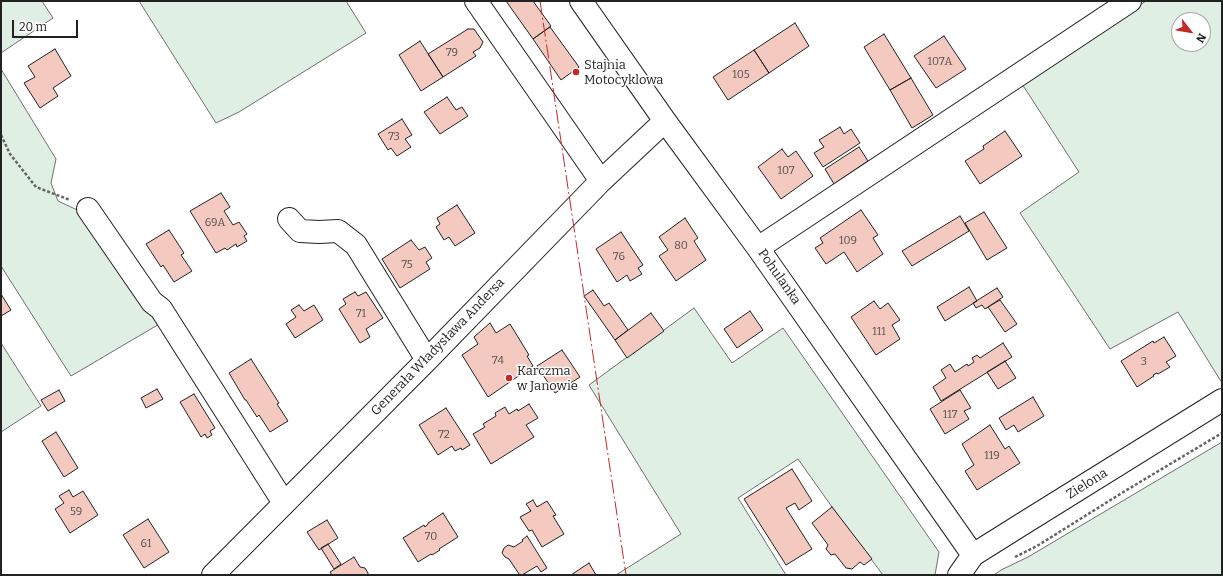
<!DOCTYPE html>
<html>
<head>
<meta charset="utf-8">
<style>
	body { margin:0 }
	#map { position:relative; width:1223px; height:576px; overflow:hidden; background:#fff; font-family:Bitter,serif }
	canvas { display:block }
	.frame { position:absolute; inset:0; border:2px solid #222; pointer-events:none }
	.north { position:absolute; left:1171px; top:12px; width:40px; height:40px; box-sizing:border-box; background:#fff; border:1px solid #a7a7a7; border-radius:50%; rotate:121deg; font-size:11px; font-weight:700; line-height:16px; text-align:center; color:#222 }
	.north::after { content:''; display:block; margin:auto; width:14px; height:18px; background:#c62828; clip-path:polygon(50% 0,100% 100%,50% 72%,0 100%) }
	.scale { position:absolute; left:12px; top:20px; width:66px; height:18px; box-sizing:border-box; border:2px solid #222; border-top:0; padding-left:5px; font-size:12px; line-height:14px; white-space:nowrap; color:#222; -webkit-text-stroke:3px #fff; paint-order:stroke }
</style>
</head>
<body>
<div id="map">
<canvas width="1223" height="576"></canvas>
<div class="frame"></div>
<div class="north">N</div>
<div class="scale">20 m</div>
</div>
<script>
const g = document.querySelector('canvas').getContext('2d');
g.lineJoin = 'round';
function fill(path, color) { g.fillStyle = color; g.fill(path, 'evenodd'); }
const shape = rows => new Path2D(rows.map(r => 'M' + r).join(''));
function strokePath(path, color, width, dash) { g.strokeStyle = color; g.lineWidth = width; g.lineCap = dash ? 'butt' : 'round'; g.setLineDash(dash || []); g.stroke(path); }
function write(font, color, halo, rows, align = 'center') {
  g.font = font + ' Bitter,serif'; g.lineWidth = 3; g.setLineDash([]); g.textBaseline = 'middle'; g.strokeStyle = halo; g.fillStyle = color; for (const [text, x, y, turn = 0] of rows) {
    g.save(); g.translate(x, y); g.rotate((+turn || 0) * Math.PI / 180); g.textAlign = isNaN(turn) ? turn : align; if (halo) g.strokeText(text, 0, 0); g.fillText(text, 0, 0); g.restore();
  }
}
const green = shape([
	[1,1,42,1,53,18,1,53,1,1],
	[139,1,346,1,366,33,239,112,216,123,139,1],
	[1146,1,1222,1,1222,383,1178,312,1110,349,1020,213,1079,172,1022,84,1146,1],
	[1179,20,1203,20,1203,44,1179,44,1179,20],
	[1,69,56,159,51,183,58,201,86,214,161,323,71,376,1,266,1,69],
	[694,308,732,363,783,328,939,552,935,575,883,575,832,507,798,459,738,498,786,575,616,575,681,534,589,385,694,308],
	[1,343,41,406,1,432,1,343],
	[1222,442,1222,575,994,575,1001,570,1028,557,1222,442]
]);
fill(green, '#e0efe3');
strokePath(green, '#6f6f6f', 1);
const building = shape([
	[506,1,533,1,551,26,533,39,506,1],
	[795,23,809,46,769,73,754,50,795,23],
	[550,27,579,67,561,80,533,39,550,27],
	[468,29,474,29,483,42,480,48,473,52,476,56,443,77,428,54,468,29],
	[884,34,911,78,890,90,864,47,884,34],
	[944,36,966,69,936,88,914,56,944,36],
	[420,41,443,77,421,91,399,55,420,41],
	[55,49,71,76,53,88,58,96,40,108,24,83,35,77,28,66,55,49],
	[754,50,769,73,728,100,713,77,754,50],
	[911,78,933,115,912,128,890,90,911,78],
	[447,97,456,110,462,107,468,116,440,134,424,112,447,97],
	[402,119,412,135,405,139,411,147,397,156,391,148,388,150,378,134,402,119],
	[840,127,844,134,851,129,860,143,823,167,814,153,824,147,819,140,840,127],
	[1005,131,1022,156,980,184,965,161,984,149,983,146,1005,131],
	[859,147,868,161,834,184,825,169,859,147],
	[782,149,788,157,796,151,813,176,781,199,758,167,782,149],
	[221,193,230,207,224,211,233,225,239,222,247,234,244,236,247,241,237,247,236,244,227,250,225,248,216,253,190,211,221,193],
	[457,205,475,233,455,246,449,237,444,240,436,227,440,224,437,218,457,205],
	[861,210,878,235,873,238,883,254,857,272,844,252,826,264,815,248,823,243,820,238,861,210],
	[984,212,1007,248,987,260,965,223,984,212],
	[960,216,969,231,912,266,902,251,960,216],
	[685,218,698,238,694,241,706,260,676,281,659,256,668,250,659,237,685,218],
	[169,230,184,253,181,255,192,271,174,282,163,265,161,267,146,244,169,230],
	[621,232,643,265,638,268,642,274,630,281,627,275,617,282,596,249,621,232],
	[411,240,419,250,425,247,432,258,426,262,430,269,400,288,382,259,411,240],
	[969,287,977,301,945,321,937,307,969,287],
	[997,288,1003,297,985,309,982,305,976,308,973,303,997,288],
	[593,290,604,306,609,303,628,330,615,340,584,296,593,290],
	[355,292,358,296,366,292,383,318,366,329,370,337,360,343,339,309,346,304,343,299,355,292],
	[1,294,11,310,1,316,1,294],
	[1000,300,1017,324,1005,332,988,307,1000,300],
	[874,301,880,309,888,303,900,320,892,325,900,339,876,355,851,317,874,301],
	[299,305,304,311,314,305,323,320,295,338,286,324,296,317,291,310,299,305],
	[750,311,763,330,737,348,724,329,750,311],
	[651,313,664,331,627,358,615,340,651,313],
	[490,323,496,333,510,324,529,355,527,356,533,366,488,397,462,355,478,344,474,337,490,323],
	[1164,337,1176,356,1166,362,1170,367,1158,374,1157,373,1153,375,1154,376,1137,387,1121,361,1153,341,1154,343,1164,337],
	[1003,343,1012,357,941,401,933,387,946,378,941,370,950,364,955,372,967,364,968,366,974,362,972,358,977,355,980,358,1003,343],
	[562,350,580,377,555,393,537,366,562,350],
	[251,359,279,403,277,404,288,421,270,432,259,415,257,417,246,400,245,400,229,373,251,359],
	[1005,361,1016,378,998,389,987,372,1005,361],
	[157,389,163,399,146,408,141,398,157,389],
	[59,390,65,401,48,411,41,400,59,390],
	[960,390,971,408,964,411,969,419,945,434,930,409,960,390],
	[194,394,215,428,210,431,212,435,207,438,205,434,201,437,180,402,194,394],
	[1033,397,1044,416,1018,432,1014,425,1006,430,999,418,1033,397],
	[529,404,538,418,526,425,534,437,491,464,473,434,485,427,483,424,496,416,495,413,505,407,509,414,517,409,518,411,529,404],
	[446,408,470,445,462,450,461,448,455,451,452,446,438,455,419,425,446,408],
	[990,425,1005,449,1009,446,1020,463,977,490,965,471,974,465,962,444,990,425],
	[56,432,78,468,64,477,42,441,56,432],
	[792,469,812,501,799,510,795,503,786,508,812,549,786,565,744,499,792,469],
	[69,490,73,497,83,491,98,515,70,533,55,509,64,503,59,496,69,490],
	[533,500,537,507,547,501,556,515,553,516,564,534,542,547,532,530,529,531,520,517,531,511,526,504,533,500],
	[832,507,872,559,864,565,860,562,852,569,846,568,835,554,831,555,826,549,828,545,812,523,832,507],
	[443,513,458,537,439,549,440,550,432,555,431,554,418,562,403,538,424,525,425,527,428,524,428,523,443,513],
	[148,519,169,552,144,568,123,535,148,519],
	[327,520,338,538,319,550,307,532,327,520],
	[527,536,547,568,541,572,537,566,522,575,519,575,519,574,509,559,505,557,502,553,504,548,508,545,514,547,523,541,522,540,527,536],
	[328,544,341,564,334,569,321,548,328,544],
	[354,557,360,567,365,568,368,573,368,575,332,575,330,572,354,557],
	[589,563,596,575,571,575,589,563]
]);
fill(building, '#f3c9c0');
strokePath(building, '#222', 1);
const minor = shape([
	[476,1,601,181],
	[581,1,665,121,758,248,973,555],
	[88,209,152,302,161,309,284,503],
	[289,219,300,231,319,232,338,231,356,245,427,360],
	[758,248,1130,1],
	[213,575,427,360,601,181,665,121],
	[959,575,973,555,1024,523,1222,400]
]);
strokePath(minor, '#222', 24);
strokePath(shape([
	[1,135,10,154,36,187,70,200],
	[1015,557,1037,546,1125,491,1222,433]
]), '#646464', 2.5, [3, 2]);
strokePath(minor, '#fff', 22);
strokePath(shape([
	[540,1,626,575]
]), '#c62828', 1, [14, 3, 2, 3]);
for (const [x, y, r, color] of [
	[576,72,4,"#c62828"],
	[509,378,4,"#c62828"]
]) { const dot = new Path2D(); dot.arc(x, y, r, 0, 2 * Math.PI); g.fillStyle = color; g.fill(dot); strokePath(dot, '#fff', 1.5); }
write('11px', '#564c4a', null, [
	["79",452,53],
	["107A",940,62],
	["105",741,75],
	["73",394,137],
	["107",786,171],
	["69A",215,223],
	["109",848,241],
	["80",681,246],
	["76",619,257],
	["75",407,265],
	["71",361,314],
	["111",879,332],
	["74",498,361],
	["3",1144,362],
	["117",950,415],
	["72",444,435],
	["119",992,456],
	["59",76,512],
	["70",431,537],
	["61",146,544]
]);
write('13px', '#222', '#fff', [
	["Stajnia",584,65],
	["Motocyklowa",584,80],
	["Karczma",517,371],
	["w Janowie",517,386]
], 'left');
write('13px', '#222', '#fff', [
	["Pohulanka",779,277,55],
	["Generała Władysława Andersa",438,347,-46],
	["Zielona",1087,484,-32]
]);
</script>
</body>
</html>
